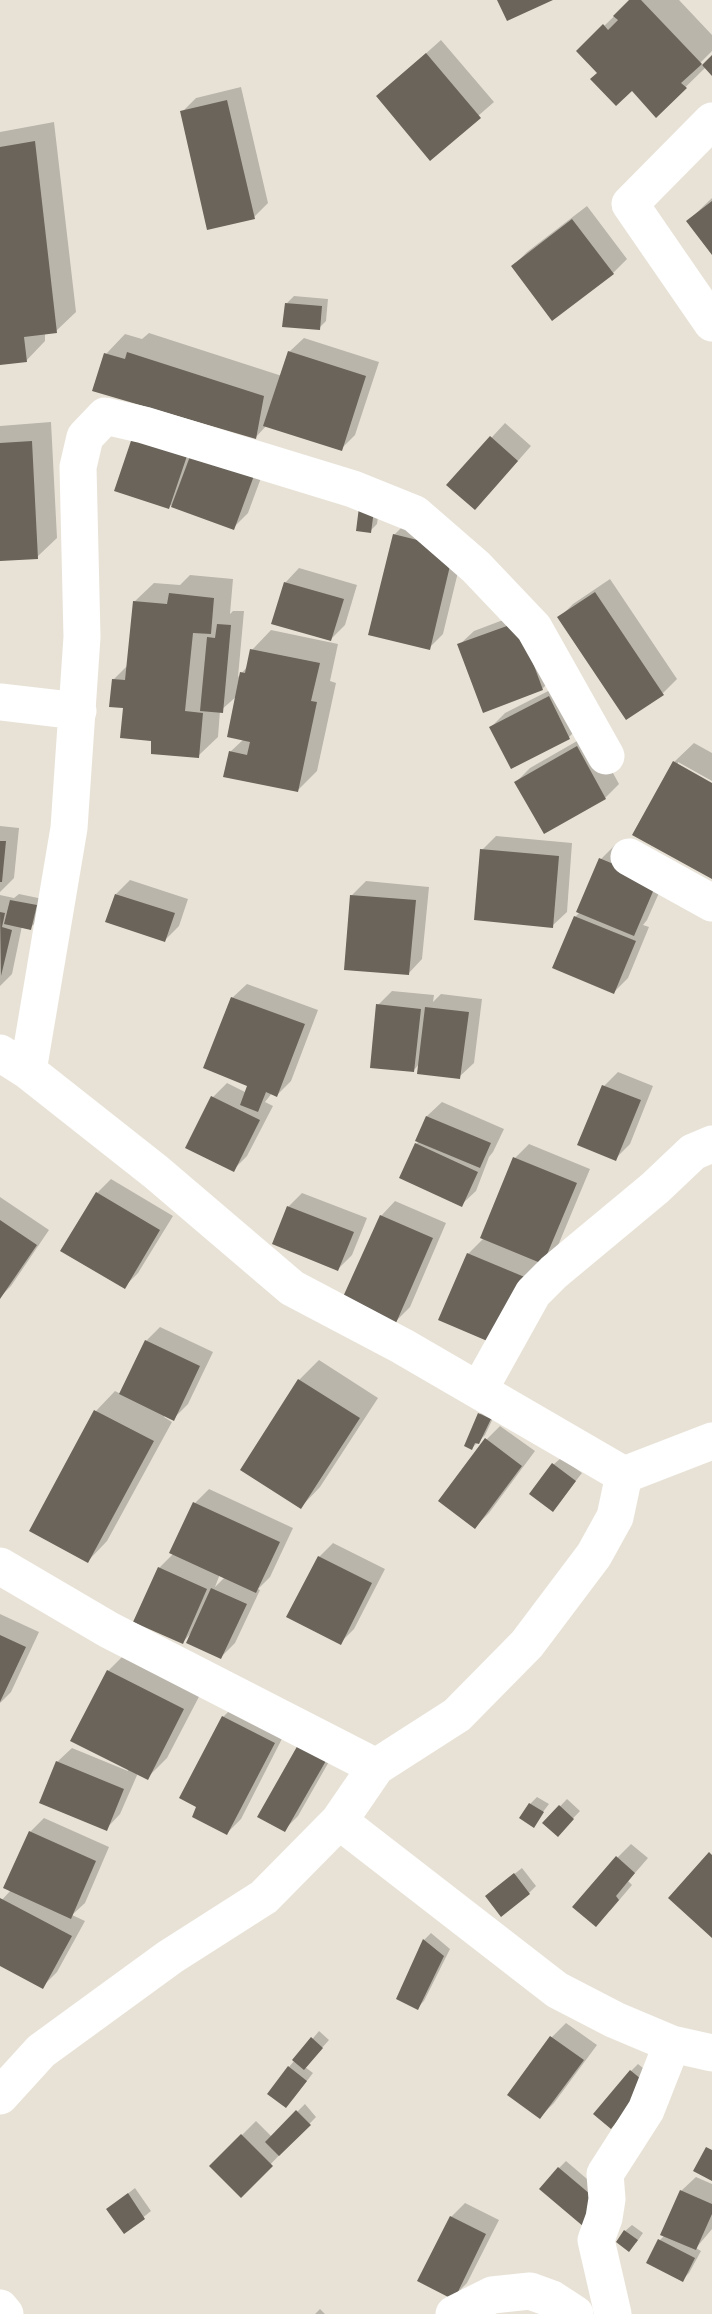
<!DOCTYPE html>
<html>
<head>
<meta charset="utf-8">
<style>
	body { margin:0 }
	canvas { display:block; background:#e8e2d6 }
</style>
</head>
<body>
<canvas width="712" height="2314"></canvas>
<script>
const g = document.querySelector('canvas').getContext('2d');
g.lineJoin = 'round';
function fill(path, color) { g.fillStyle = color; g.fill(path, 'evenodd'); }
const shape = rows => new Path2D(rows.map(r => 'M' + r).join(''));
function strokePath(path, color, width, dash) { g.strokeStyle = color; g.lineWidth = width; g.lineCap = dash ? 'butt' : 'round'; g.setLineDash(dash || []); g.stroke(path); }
fill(shape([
	[631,0,679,0,712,35,712,51,700,63,703,66,712,57,712,73,706,67,657,115,632,89,599,73,578,51],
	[441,40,494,102,430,158,378,96],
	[241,87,268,203,254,217,182,112,196,98],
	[54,122,76,312,56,331,45,333,45,341,26,361,0,361,0,132],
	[712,198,712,252,688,221],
	[587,206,627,259,613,273,552,318,513,266,527,252],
	[294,296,328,299,326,321,319,328,287,303],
	[149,333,282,376,289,352,304,338,379,362,355,435,341,449,267,425,256,437,106,354,125,334,142,339],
	[51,422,57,538,37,557,0,560,0,426],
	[505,423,531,446,489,494,449,484],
	[136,433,268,459,248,513,234,527,171,505,168,507],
	[380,503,377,524,370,531,361,508],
	[408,521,467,535,443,634,429,648,394,535],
	[299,568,357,585,345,625,331,639,285,583],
	[190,575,233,579,230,614,233,611,244,611,238,677,248,666,252,650,271,630,338,644,330,681,336,683,317,771,298,790,230,752,244,739,237,696,220,711,218,737,198,756,153,740,125,706,113,680,128,665,134,602,154,583,180,585],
	[610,579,677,679,663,693,559,618,573,604],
	[532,609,556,675,542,689,459,645,474,631],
	[564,683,583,723,569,737,491,727,505,713],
	[591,733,619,784,605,798,544,831,516,782,530,768],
	[694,743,712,753,712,781,678,762,678,766,712,785,712,877,674,762],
	[0,826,19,828,14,878,0,892],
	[496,836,572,843,567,912,552,926,482,850],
	[615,845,670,868,647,920,643,925,649,927,628,978,614,992,575,917,580,912,601,859],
	[130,880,188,899,179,926,165,940,116,894],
	[366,881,429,887,422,959,408,974,352,895],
	[19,894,43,899,37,921,30,928,22,926,12,974,0,986,0,895,14,898],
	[247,984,318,1010,291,1081,277,1095,272,1093,265,1102,273,1106,247,1156,233,1170,188,1147,213,1097,227,1083,247,1093,250,1085,232,998],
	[392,991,434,995,433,1002,441,994,482,999,474,1063,459,1077,420,1063,414,1070,378,1005],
	[618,1072,653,1086,630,1144,616,1158,580,1144,604,1086],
	[442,1102,504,1129,493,1152,489,1157,476,1191,461,1205,416,1144,419,1141,417,1140,427,1116],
	[529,1144,590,1169,557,1248,513,1329,468,1254,484,1238,515,1158],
	[111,1179,173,1216,138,1273,124,1287,97,1193],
	[302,1193,367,1218,352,1255,338,1269,288,1207],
	[0,1197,49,1230,11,1286,0,1297],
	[395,1201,446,1223,410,1307,396,1321,345,1299,381,1216],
	[160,1327,213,1352,188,1404,174,1418,165,1414,164,1417,172,1422,107,1541,88,1561,96,1411,115,1391,121,1394,146,1341],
	[319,1360,378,1398,320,1487,301,1507,242,1469,299,1380],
	[487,1407,496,1412,485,1435,472,1448,480,1414],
	[500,1426,535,1451,489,1513,475,1527,486,1440],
	[561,1458,582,1473,553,1510,554,1464],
	[209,1489,293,1528,270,1577,258,1589,260,1590,235,1643,221,1657,192,1632,183,1642,159,1568,174,1553,195,1503],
	[220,1574,225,1577,215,1587],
	[333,1543,385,1569,354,1629,340,1643,319,1557],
	[0,1614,39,1632,11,1692,0,1703],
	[128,1651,203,1689,167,1758,147,1778,138,1773,120,1814,106,1829,57,1762,72,1748,128,1771,108,1671],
	[237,1703,287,1729,241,1819,227,1833,223,1717],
	[314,1730,339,1744,298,1816,284,1830],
	[537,1797,549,1804,533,1825,530,1804],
	[567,1799,580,1811,557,1835,544,1823],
	[44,1818,109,1847,85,1903,72,1915,85,1921,57,1972,43,1986,0,1964,0,1902,11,1890,30,1832],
	[631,1844,648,1858,628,1881,632,1885,610,1911,617,1858],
	[522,1868,536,1886,529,1893,494,1890],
	[431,1933,450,1949,424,2001,417,2008,398,1998,424,1940],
	[566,2023,597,2045,554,2103,540,2117,510,2095,552,2037],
	[319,2031,329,2040,305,2067,313,2073,293,2099,289,2067],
	[638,2064,653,2076,618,2120,631,2071],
	[305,2104,316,2117,241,2195,211,2166,256,2121,272,2137],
	[566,2161,608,2197,584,2225,559,2168],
	[696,2177,712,2184,712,2229,696,2248,701,2251,689,2273,682,2280,660,2240,665,2235,681,2191],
	[135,2188,151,2211,125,2232,108,2209],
	[465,2203,499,2220,467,2283,453,2297,451,2217],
	[632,2225,643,2233,636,2243,625,2231],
	[320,2309,325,2314,315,2314]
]), '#0003');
fill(shape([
	[497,0,553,0,507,21],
	[629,0,641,0,702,64,681,83,687,88,656,118,632,91,616,106,590,79,597,73,576,51,603,24,608,30,618,20,613,16],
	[426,53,481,118,430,161,376,96],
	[712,55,712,76,702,65],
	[227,100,255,219,207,230,180,111],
	[35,141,57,333,24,337,27,362,0,365,0,147],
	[712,201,712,255,686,221],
	[572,219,614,274,552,321,511,266],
	[285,303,322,306,320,330,282,327],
	[288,351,366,376,342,451,263,426],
	[127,352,264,396,256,439,92,391,104,353,125,359],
	[134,432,189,450,169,509,114,491],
	[490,436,518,461,475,510,446,485],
	[32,441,38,559,0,561,0,443],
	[192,451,255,473,234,530,171,507],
	[359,507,374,510,371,533,356,531],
	[393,534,454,549,430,650,368,635],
	[284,582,344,599,331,641,271,624],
	[595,592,664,695,626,720,557,617],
	[169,593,214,598,211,634,193,633,185,711,203,713,199,758,151,754,151,741,120,738,123,708,109,707,112,679,125,680,133,601,167,604],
	[518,622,543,690,483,713,457,644],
	[217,624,231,625,223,713,200,711,207,637,215,638],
	[250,649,320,663,311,701,317,702,298,792,223,777,229,751,247,755,250,742,227,737,240,672,245,673],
	[549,696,570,739,511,769,489,727],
	[577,746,606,799,544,834,514,782],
	[673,761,712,783,712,879,632,835],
	[0,841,6,841,2,882,0,882],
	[480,849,559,856,553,928,474,920],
	[599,858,657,882,634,936,576,912],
	[115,894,175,913,165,942,105,922],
	[350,895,416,900,409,975,344,970],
	[10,900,37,905,31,930,4,924],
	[0,912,5,913,2,927,12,930,1,976],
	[574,916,636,941,614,994,552,968],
	[231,997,305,1024,277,1097,266,1092,258,1112,240,1105,247,1086,203,1068],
	[376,1004,421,1009,414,1072,370,1068],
	[425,1007,469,1012,460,1079,417,1074],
	[602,1085,641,1100,616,1161,577,1145],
	[211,1096,260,1120,234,1172,185,1148],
	[426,1116,491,1143,480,1168,415,1141],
	[415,1143,478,1172,462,1207,399,1178],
	[513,1157,577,1183,543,1264,480,1238],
	[96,1192,160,1230,125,1289,60,1251],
	[287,1206,354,1232,338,1271,272,1244],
	[380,1215,433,1238,396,1323,342,1299],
	[0,1220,37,1245,0,1299],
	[467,1253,527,1278,499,1346,438,1320],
	[145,1340,200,1366,174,1421,119,1394],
	[298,1379,360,1418,301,1509,240,1470],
	[94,1410,154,1441,88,1563,29,1531],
	[478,1413,491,1419,479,1444,475,1443,472,1450,464,1446],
	[485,1438,522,1466,475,1529,438,1501],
	[552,1463,576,1481,553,1512,529,1494],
	[193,1502,280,1542,256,1593,169,1553],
	[318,1556,372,1583,341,1645,286,1617],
	[158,1567,207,1589,183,1644,133,1622],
	[211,1588,247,1604,221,1659,186,1643],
	[0,1635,26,1647,0,1702],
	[107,1670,184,1709,148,1780,70,1741],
	[222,1716,275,1743,227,1835,192,1817,196,1807,179,1798],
	[299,1743,327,1759,285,1832,257,1817],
	[56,1761,124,1789,107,1831,39,1803],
	[529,1803,544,1812,534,1828,519,1818],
	[559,1805,574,1819,558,1837,542,1823],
	[29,1831,96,1861,71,1919,3,1888],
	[709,1852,712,1855,712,1938,668,1898],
	[616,1856,635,1873,616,1896,619,1900,596,1927,572,1907],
	[514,1873,530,1894,501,1917,485,1896],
	[0,1898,72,1936,43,1989,0,1966],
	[423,1939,444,1956,418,2010,396,1999],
	[550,2036,584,2060,540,2119,507,2095],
	[311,2037,323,2048,304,2070,292,2060],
	[288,2066,307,2081,286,2108,267,2094],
	[630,2070,647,2084,611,2129,593,2114],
	[296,2110,311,2125,279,2156,265,2142],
	[241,2134,273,2166,241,2198,209,2166],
	[706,2147,712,2150,712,2181,693,2171],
	[558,2167,603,2205,584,2227,539,2189],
	[680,2190,712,2204,712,2214,696,2250,660,2235],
	[128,2193,145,2219,124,2234,106,2209],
	[450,2216,486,2234,454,2300,417,2281],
	[624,2230,638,2240,629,2252,616,2242],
	[658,2239,695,2258,683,2282,646,2263]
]), '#6a645a');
strokePath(shape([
	[712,121,630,204,712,323],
	[0,702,78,711],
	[606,756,534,628,476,567,415,514,353,489,144,425,105,416,85,437,78,467,82,637,69,828,28,1071,156,1172,292,1288,402,1346,624,1475],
	[629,857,712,903],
	[0,1053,28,1071],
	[479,1390,533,1293,554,1272,655,1188,693,1152,712,1144],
	[624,1475,712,1441],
	[0,1566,109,1630,376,1767],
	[339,1821,557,1990,615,2020,672,2044,712,2053],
	[0,2096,41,2051,170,1957,264,1897,339,1821,376,1767,457,1715,527,1644,594,1555,615,1517,624,1475],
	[0,2308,5,2314],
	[454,2314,492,2295,530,2291,552,2299,575,2314],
	[613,2314,596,2240,604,2218,607,2199,605,2174,646,2110,672,2044]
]), '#fff', 37);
</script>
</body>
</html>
